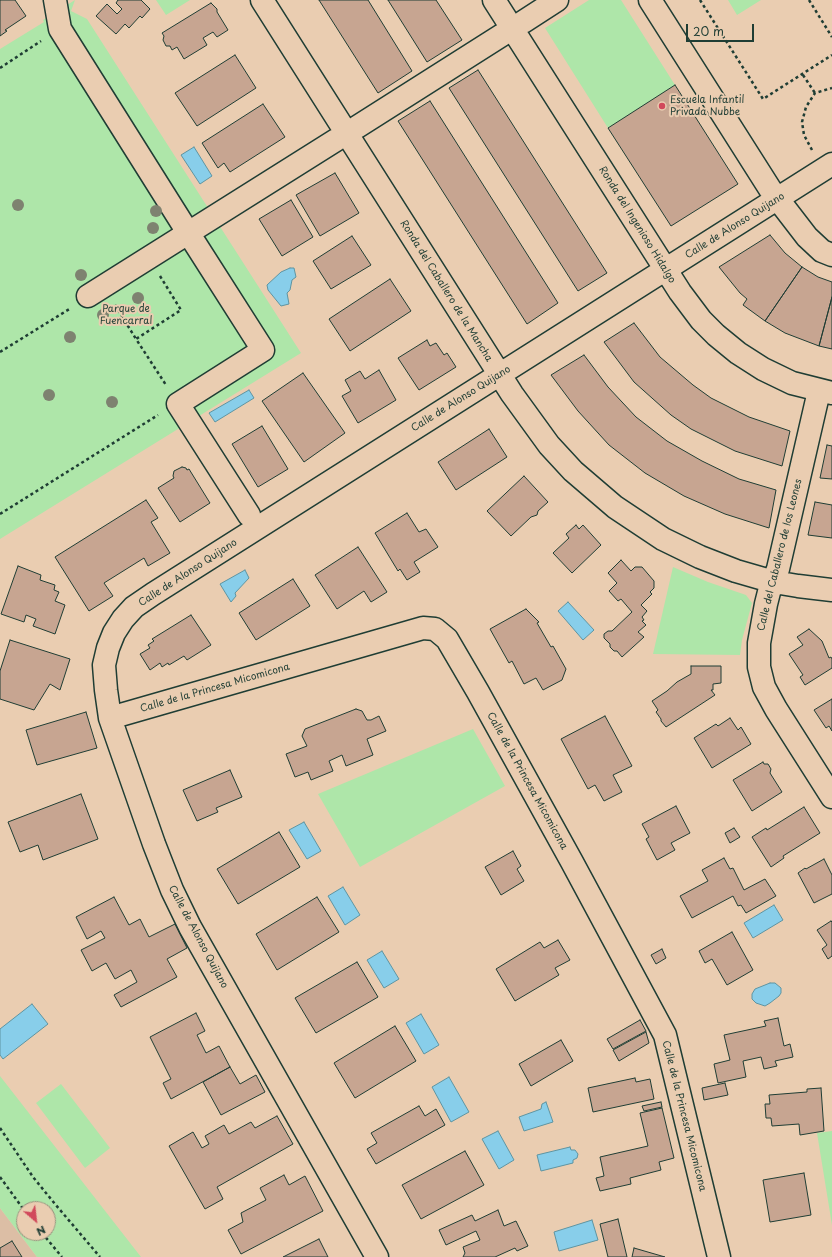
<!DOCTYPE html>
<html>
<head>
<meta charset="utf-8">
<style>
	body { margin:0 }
	#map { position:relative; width:832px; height:1257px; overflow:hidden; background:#eacdb1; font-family:"Playpen Sans",sans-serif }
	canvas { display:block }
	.north { position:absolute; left:16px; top:1201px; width:40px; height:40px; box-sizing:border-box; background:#eacdb1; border:1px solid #99937f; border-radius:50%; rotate:152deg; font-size:11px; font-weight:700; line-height:16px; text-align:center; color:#1f3d34 }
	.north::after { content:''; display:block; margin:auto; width:14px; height:18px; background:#d1495b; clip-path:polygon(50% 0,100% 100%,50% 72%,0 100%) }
	.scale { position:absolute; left:686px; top:24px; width:68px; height:18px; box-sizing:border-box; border:2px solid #1f3d34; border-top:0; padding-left:5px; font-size:12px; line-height:14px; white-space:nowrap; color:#1f3d34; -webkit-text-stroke:3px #eacdb1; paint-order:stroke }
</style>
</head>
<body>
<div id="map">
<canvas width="832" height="1257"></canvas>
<div class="north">N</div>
<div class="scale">20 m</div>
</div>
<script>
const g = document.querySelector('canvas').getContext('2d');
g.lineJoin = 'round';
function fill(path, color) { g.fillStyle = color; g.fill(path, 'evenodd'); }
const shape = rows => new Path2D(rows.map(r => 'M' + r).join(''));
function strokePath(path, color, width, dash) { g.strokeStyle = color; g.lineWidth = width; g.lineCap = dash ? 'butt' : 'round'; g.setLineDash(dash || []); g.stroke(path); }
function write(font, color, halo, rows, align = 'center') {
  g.font = font + ' "Playpen Sans",sans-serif'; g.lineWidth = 4; g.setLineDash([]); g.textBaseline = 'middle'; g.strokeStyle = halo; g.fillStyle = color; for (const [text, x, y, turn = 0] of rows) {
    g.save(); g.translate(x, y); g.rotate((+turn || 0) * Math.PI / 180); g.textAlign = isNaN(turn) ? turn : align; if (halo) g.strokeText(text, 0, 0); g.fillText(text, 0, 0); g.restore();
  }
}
fill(shape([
	[0,1208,37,1257,0,1257]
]), '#dcbea5');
fill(shape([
	[75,0,71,11,87,19,301,353,0,539,0,49,44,22,43,20],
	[156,0,190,0,166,15],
	[589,0,621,0,675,85,608,128,545,28],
	[728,0,761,0,737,15],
	[673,567,708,582,746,595,752,603,742,640,740,655,653,654],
	[473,729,505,786,360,867,318,794],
	[0,1076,141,1257,37,1257,0,1208],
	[24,1209,48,1209,48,1233,24,1233],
	[61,1084,110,1148,85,1168,36,1103],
	[832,1131,832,1225,817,1133]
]), '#aee6a9');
const water = shape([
	[194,147,212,176,200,184,181,155,194,147],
	[290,268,294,268,296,277,292,280,290,290,287,293,289,304,281,306,268,290,267,285,281,272,290,268],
	[249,390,254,398,215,422,209,413,249,390],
	[245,570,249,578,235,593,236,596,231,602,220,584,245,570],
	[568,602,594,630,583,640,558,611,568,602],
	[304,822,321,851,307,859,289,830,304,822],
	[343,887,360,915,345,925,328,896,343,887],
	[774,905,783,920,753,938,744,923,774,905],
	[382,951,399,979,384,988,367,960,382,951],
	[770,983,775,983,781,988,781,993,779,996,770,1003,765,1006,756,1003,752,999,752,994,755,989,770,983],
	[32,1004,48,1024,3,1059,0,1055,0,1029,32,1004],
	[421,1014,439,1045,424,1054,406,1023,421,1014],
	[449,1077,469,1112,451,1122,432,1087,449,1077],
	[546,1102,553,1122,524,1131,519,1117,541,1109,542,1104,546,1102],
	[498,1131,514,1160,499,1169,482,1139,498,1131],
	[570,1147,571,1150,575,1150,578,1154,577,1158,573,1160,573,1163,541,1171,537,1155,570,1147],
	[592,1220,598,1240,559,1251,554,1232,592,1220]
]);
fill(water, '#88ceea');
strokePath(water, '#5e94a1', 1);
const building = shape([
	[0,0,15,0,26,16,5,30,7,31,0,36,0,0],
	[118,0,141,0,150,9,142,18,140,16,129,28,125,24,116,34,96,16,107,4,117,14,122,9,116,3,118,0],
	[319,0,368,0,412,71,378,93,319,0],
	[388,0,436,0,462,40,427,62,388,0],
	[211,3,217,9,217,12,228,30,217,37,213,32,203,38,207,45,184,59,177,47,172,50,170,46,166,46,163,40,164,36,162,33,211,3],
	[235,55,256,88,197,126,175,93,235,55],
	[478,70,607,273,578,291,449,88,478,70],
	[675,85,738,184,671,226,608,128,675,85],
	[430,101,558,303,527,324,398,121,430,101],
	[263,104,285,137,230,172,224,163,218,168,202,143,263,104],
	[335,173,359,213,320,236,296,195,335,173],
	[291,200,313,237,282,256,259,219,291,200],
	[770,235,785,253,802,267,765,321,743,305,747,299,740,293,719,267,770,235],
	[352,236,371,265,331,289,313,261,352,236],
	[802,267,818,277,832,282,832,297,819,346,785,333,765,321,802,267],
	[390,279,411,311,350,351,329,319,390,279],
	[832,297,832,349,819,346,832,297],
	[634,323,660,357,693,385,711,398,749,417,790,431,782,466,735,451,691,429,671,415,634,382,604,342,634,323],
	[427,340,430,346,436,343,444,355,447,353,456,367,419,390,398,358,427,340],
	[584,355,608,387,636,417,667,441,702,461,739,479,776,490,769,528,725,514,684,496,645,473,609,445,578,411,551,375,584,355],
	[379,370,396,400,358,423,342,396,351,391,345,380,360,371,365,379,379,370],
	[303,373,345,433,304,462,262,401,303,373],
	[262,426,288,469,258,487,232,444,262,426],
	[489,429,507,457,456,490,438,462,489,429],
	[827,445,832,446,832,479,820,478,827,445],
	[182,467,186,468,187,470,189,469,210,503,180,522,158,488,174,478,173,476,174,471,182,467],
	[524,476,548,502,538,511,537,515,531,517,511,536,487,511,524,476],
	[146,500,158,518,151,522,170,553,148,566,144,558,104,583,113,596,89,611,55,557,146,500],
	[815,502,832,505,832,538,808,535,815,502],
	[407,513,419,532,426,529,438,547,414,562,420,572,407,580,400,569,398,571,375,533,407,513],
	[576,525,579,529,583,525,601,545,572,573,553,553,569,538,566,534,576,525],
	[358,547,387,592,371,602,364,591,337,609,315,575,358,547],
	[621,560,631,571,635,567,642,567,654,581,654,588,650,592,652,594,641,605,647,611,642,617,644,620,642,621,646,625,638,632,644,637,622,657,617,651,614,651,610,647,610,644,604,638,604,634,608,631,612,631,632,612,621,599,618,601,609,591,617,583,608,573,621,560],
	[18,566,41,575,40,580,55,585,54,590,59,592,55,601,65,605,55,634,33,626,36,619,26,615,24,622,1,614,18,566],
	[293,579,310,606,256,640,239,613,293,579],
	[526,609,539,622,537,623,551,647,553,646,566,669,562,680,543,690,536,678,524,684,512,661,509,663,490,629,526,609],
	[191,615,211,645,187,660,184,656,169,665,168,663,162,667,160,663,150,670,140,654,150,648,148,645,154,641,152,639,191,615],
	[809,629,822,641,829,658,831,657,832,659,832,668,805,685,800,677,803,675,789,654,803,645,797,637,809,629],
	[10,640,70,659,60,690,50,684,34,710,0,699,0,671,10,640],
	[691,666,721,666,721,683,713,684,713,690,711,690,715,695,666,727,661,721,661,719,656,712,658,710,652,701,667,691,677,682,691,674,691,666],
	[832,699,832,731,829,726,826,728,814,710,832,699],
	[356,709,362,711,367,720,371,720,379,716,386,731,367,739,373,755,346,766,342,755,329,761,333,771,311,780,308,772,295,777,286,754,307,746,302,736,305,729,356,709],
	[86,712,97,748,37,765,26,730,86,712],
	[605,716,632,766,613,775,622,792,604,801,595,785,588,789,561,739,605,716],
	[730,718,738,730,741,727,751,744,712,768,694,738,716,724,718,726,730,718],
	[763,762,764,764,768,764,771,769,770,773,782,792,752,811,733,780,763,762],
	[230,770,242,797,216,808,218,812,197,821,183,790,230,770],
	[81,794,98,839,43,860,38,845,20,852,8,822,81,794],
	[676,806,690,833,671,843,675,850,657,860,646,839,649,837,642,824,676,806],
	[804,807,820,833,783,856,784,858,771,867,752,837,766,828,767,830,804,807],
	[734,828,740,837,730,843,725,833,734,828],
	[279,832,300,867,238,904,217,869,279,832],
	[513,851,521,866,517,869,524,881,501,895,485,867,513,851],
	[724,858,730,869,733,868,744,890,765,879,776,896,746,913,741,905,738,906,733,896,692,918,680,896,708,881,702,870,724,858],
	[824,859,832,875,832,894,814,903,798,873,805,868,806,869,824,859],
	[114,897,129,925,140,919,149,937,175,924,187,948,167,959,177,977,121,1007,114,995,137,982,131,970,115,979,106,963,92,971,81,950,105,938,101,931,87,939,76,917,114,897],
	[317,897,339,932,277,970,256,934,317,897],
	[831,921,832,922,832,956,828,959,822,949,827,945,817,930,831,921],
	[732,932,753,970,727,985,712,959,705,963,699,951,732,932],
	[558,940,570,960,555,968,559,975,515,1001,496,969,540,942,544,948,558,940],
	[662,949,666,958,656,964,651,955,662,949],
	[357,962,378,997,316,1033,295,998,357,962],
	[196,1013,205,1031,197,1035,206,1053,219,1046,230,1067,171,1099,163,1083,171,1079,150,1037,196,1013],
	[778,1018,784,1046,790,1044,793,1057,775,1061,777,1066,764,1069,761,1057,743,1061,746,1077,718,1083,714,1064,730,1060,724,1035,766,1026,764,1021,778,1018],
	[640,1020,646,1031,613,1049,607,1039,640,1020],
	[395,1026,416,1061,355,1098,334,1063,395,1026],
	[646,1032,649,1043,619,1061,613,1050,646,1032],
	[561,1040,573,1061,531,1086,519,1064,561,1040],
	[230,1067,240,1084,256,1075,265,1092,221,1115,203,1082,230,1067],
	[635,1078,636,1082,650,1079,654,1099,593,1112,588,1088,635,1078],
	[725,1083,728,1095,704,1100,702,1088,725,1083],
	[821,1088,824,1131,800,1135,799,1124,772,1126,771,1118,766,1118,765,1104,770,1104,769,1095,807,1092,807,1089,821,1088],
	[661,1102,662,1107,644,1111,642,1106,661,1102],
	[419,1106,425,1116,436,1109,445,1125,376,1164,367,1149,377,1143,371,1133,419,1106],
	[662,1108,674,1158,659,1162,661,1170,630,1178,631,1184,600,1191,596,1178,604,1176,600,1157,648,1146,640,1113,662,1108],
	[277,1116,293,1144,217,1187,223,1199,205,1209,169,1146,193,1132,202,1148,209,1144,205,1136,224,1125,229,1134,251,1122,255,1128,277,1116],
	[465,1151,484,1185,421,1219,402,1185,465,1151],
	[804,1173,811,1215,770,1222,763,1180,804,1173],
	[284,1175,289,1185,305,1176,323,1211,241,1254,228,1230,243,1222,241,1213,266,1200,260,1188,284,1175],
	[498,1210,504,1226,516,1221,528,1246,517,1251,515,1248,495,1257,463,1257,465,1253,463,1247,480,1240,476,1231,446,1245,439,1230,472,1215,475,1221,498,1210],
	[618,1219,627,1257,608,1257,600,1224,618,1219],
	[319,1239,328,1257,283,1257,319,1239],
	[12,1241,22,1257,0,1257,0,1248,12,1241],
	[634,1248,665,1257,632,1257,634,1248]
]);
fill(building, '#c7a591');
strokePath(building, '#1f3d34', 1);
const minor = shape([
	[55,0,60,29,182,223,263,350,178,404,249,515],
	[262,0,512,394,549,445,573,471,615,507,663,539,700,557,736,571,774,582,798,586,832,590],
	[494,0,680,292,701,320,716,335,738,353,763,369,792,383,832,393],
	[650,0,770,189,807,237,822,251,832,255],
	[523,22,557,0],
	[357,127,502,35],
	[88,296,336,140],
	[819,391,778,569,769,592,766,604,759,643,759,667,764,687,776,709,832,797],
	[110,718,423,628,435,629,447,639,478,692,572,862,665,1035,719,1257],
	[377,1257,190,927,172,890,154,844,110,718,106,690,104,665,108,648,114,633,123,619,134,607,153,594,832,164]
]);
strokePath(minor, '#1f3d34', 25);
strokePath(shape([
	[700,0,763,99,832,55],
	[809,0,832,37],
	[0,68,41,41],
	[803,75,815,93],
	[812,150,804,135,802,122,806,107,815,93,832,88],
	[160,276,181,310,136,339,166,385],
	[115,305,136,339],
	[0,352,71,308],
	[0,514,158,415],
	[0,1128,33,1177,55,1204,100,1257],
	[0,1177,24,1210],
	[42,1233,62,1257]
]), '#1f3d34', 2.5, [3, 3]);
strokePath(minor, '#eacdb1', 22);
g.fillStyle = '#7e8270';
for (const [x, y] of [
	[18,205],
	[156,211],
	[153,228],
	[81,275],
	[138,298],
	[103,315],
	[70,337],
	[49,395],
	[112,402]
]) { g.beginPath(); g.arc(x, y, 6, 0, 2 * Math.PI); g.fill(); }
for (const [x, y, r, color] of [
	[662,106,4,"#d1495b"]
]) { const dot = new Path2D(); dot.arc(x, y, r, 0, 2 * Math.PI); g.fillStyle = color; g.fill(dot); strokePath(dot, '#eacdb1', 1.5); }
write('10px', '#1f3d34', '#eacdb1', [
	["Escuela Infantil",670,100],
	["Privada Nubbe",670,112]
], 'left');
write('10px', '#1f3d34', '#eacdb1', [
	["Ronda del Ingenioso Hidalgo",637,225,58],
	["Calle de Alonso Quijano",735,226,-32],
	["Ronda del Caballero de la Mancha",446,291,58],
	["Calle de Alonso Quijano",461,399,-32],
	["Calle del Caballero de los Leones",780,555,-76],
	["Calle de Alonso Quijano",188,573,-33],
	["Calle de la Princesa Micomicona",215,688,-16],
	["Calle de la Princesa Micomicona",527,781,61],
	["Calle de Alonso Quijano",198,937,62],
	["Calle de la Princesa Micomicona",684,1116,76]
]);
write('10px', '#26453a', '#eacdb1', [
	["Parque de",126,309],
	["Fuencarral",126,321]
]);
</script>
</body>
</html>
